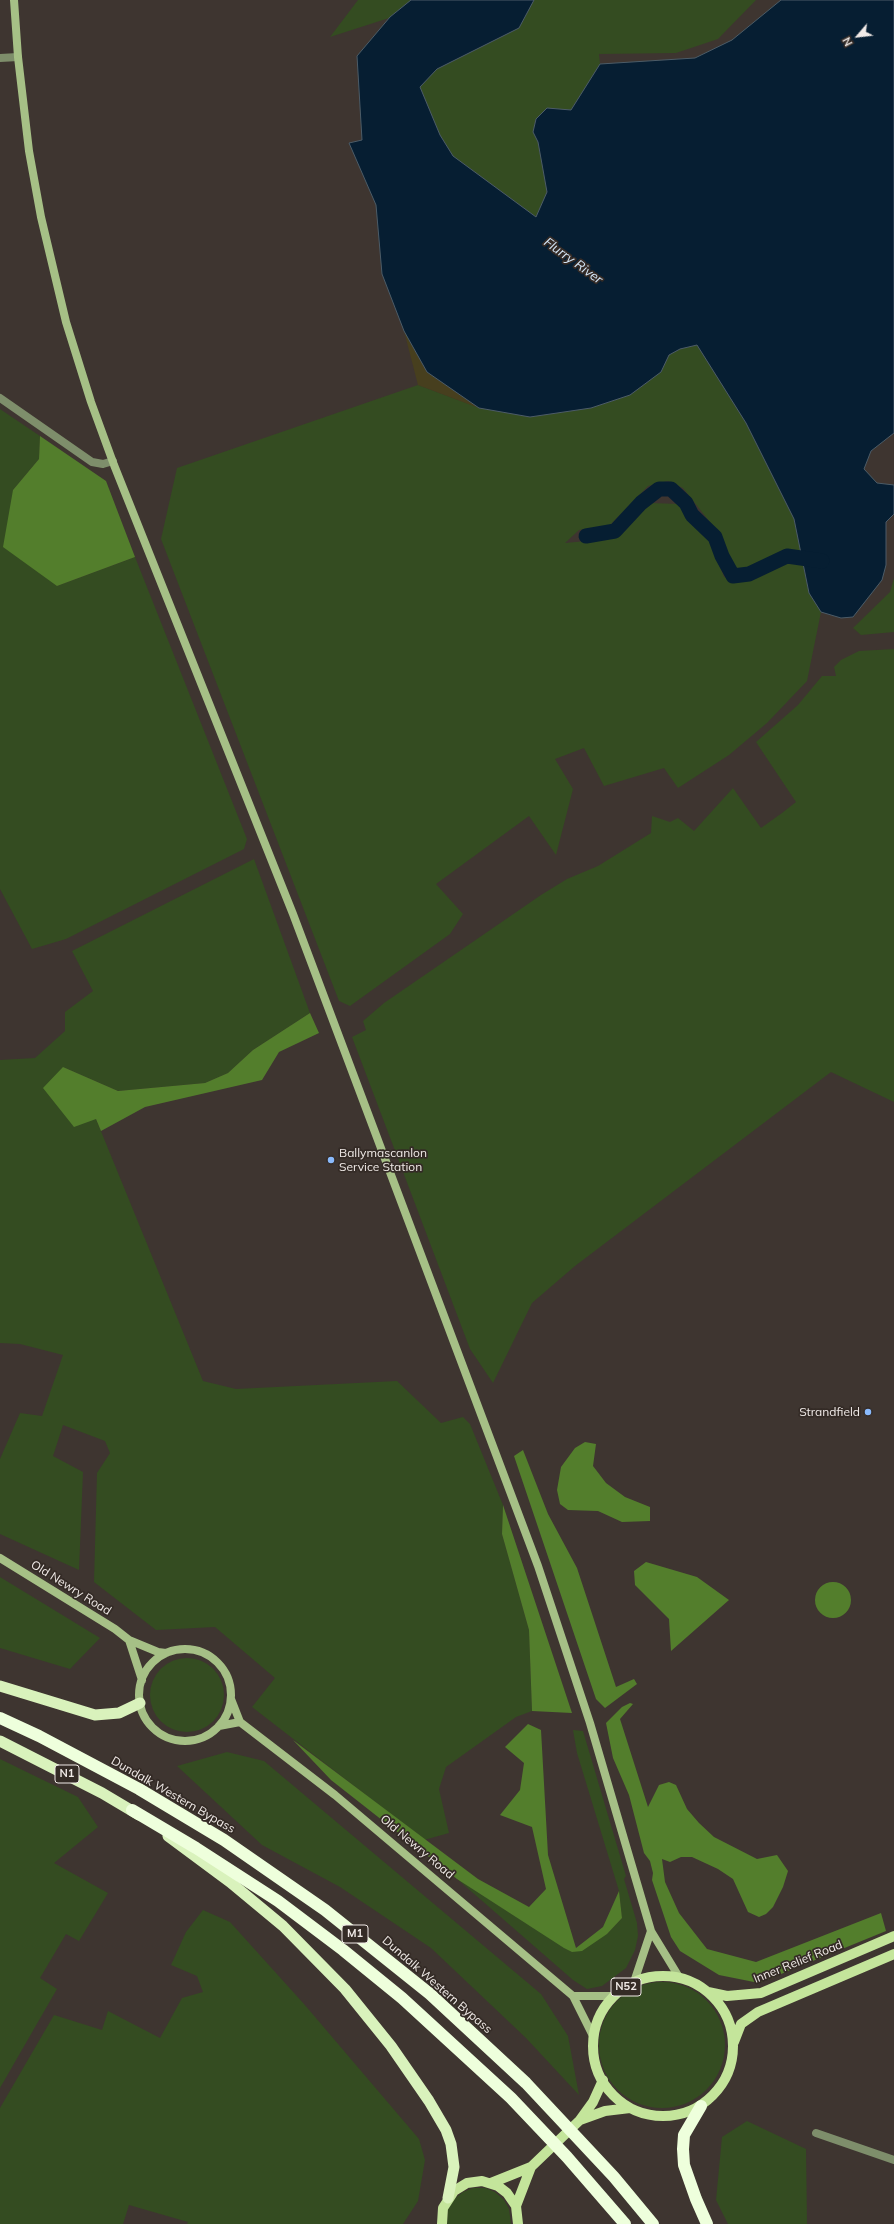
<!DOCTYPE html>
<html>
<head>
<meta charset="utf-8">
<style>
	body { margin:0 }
	#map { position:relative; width:894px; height:2224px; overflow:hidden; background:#3e3530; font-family:Mulish,sans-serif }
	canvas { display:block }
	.north { position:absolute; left:838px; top:16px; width:40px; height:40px; -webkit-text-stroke:3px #342b26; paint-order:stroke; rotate:242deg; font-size:11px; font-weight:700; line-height:16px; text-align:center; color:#f0eae7 }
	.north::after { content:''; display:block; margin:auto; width:14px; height:18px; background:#f0eae7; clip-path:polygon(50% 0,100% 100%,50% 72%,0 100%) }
</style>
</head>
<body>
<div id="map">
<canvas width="894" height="2224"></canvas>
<div class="north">N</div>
</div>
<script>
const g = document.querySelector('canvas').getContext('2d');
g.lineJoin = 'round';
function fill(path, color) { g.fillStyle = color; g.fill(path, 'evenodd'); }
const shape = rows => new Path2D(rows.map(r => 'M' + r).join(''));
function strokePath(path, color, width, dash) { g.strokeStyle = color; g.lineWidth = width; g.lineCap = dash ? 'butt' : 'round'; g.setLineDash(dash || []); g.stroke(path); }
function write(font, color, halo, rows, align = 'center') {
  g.font = font + ' Mulish,sans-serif'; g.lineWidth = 3.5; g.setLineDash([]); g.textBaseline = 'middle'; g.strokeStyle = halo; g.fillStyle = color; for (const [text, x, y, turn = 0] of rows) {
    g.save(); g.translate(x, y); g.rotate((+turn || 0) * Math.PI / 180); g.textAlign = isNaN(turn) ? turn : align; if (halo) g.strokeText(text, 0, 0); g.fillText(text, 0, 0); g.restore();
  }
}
fill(shape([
	[358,0,497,0,423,50,375,135,672,286,820,553,782,552,748,570,734,571,717,531,683,488,668,481,648,486,609,526,579,530,565,543,609,539,650,503,679,504,687,519,709,539,724,577,743,579,783,563,820,565,819,486,894,433,871,451,864,469,877,483,894,485,894,514,886,522,886,565,882,580,853,617,841,618,821,612,807,681,767,723,729,755,678,788,664,768,604,786,584,748,555,759,573,789,556,855,529,816,436,884,463,914,450,934,350,1006,339,1001,161,539,177,468,418,385,477,407,427,372,404,331,382,274,376,205,349,143,362,140,357,56,389,18,330,37],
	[514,0,756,0,718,39,676,53,599,54,600,64,695,58,732,40,781,0,894,0,659,273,441,187,401,95],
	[0,409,40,436,39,459,13,490,57,586,135,557,247,839,244,849,66,939,32,949,0,889],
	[894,578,894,632,861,635,853,628,890,592],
	[894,649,894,1102,831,1072,575,1266,532,1303,493,1383,470,1349,352,1037,366,1030,363,1021,384,1003,541,895,567,879,598,866,651,833,652,816,670,822,678,818,694,831,733,788,761,828,782,813,796,802,756,742,798,705,822,676,836,676,834,667,841,660,859,651],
	[254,859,310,1013,253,1050,228,1073,205,1083,118,1091,63,1067,96,1119,203,1381,236,1389,397,1381,441,1423,463,1417,470,1424,503,1505,502,1534,529,1630,532,1711,516,1717,446,1767,439,1789,449,1833,424,1840,252,1707,275,1678,215,1627,156,1630,94,1582,97,1473,110,1453,105,1441,63,1425,53,1456,83,1472,79,1570,0,1534,0,1459,20,1413,42,1416,63,1355,20,1344,0,1343,0,1060,35,1058,65,1031,65,1012,93,991,72,951],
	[0,1577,100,1638,70,1669,0,1648],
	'150 1695a37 37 0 1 1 74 0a37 37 0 1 1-74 0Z',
	[573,1730,583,1731,626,1876,624,1879,637,1923,638,1936,635,1950,626,1968,602,1986,587,1989,573,1980,457,1879,572,1952,607,1934,622,1918,619,1891,577,1753],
	[227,1752,264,1761,541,1994,568,2036,579,2095,526,2038,431,1948,340,1887,262,1845,177,1766],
	[0,1759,78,1797,98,1827,54,1863,108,1893,79,1941,66,1934,40,1978,57,1989,0,2088],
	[203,1910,230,1922,304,2004,419,2139,425,2160,418,2201,403,2224,187,2224,188,2222,129,2205,123,2224,0,2224,0,2108,54,2015,102,2030,108,2011,160,2038,182,1998,203,1992,197,1976,171,1965,186,1932],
	'599 2045a63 63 0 1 1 126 0a63 63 0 1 1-126 0Z',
	[747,2121,806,2149,807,2224,728,2224,716,2200,722,2137],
	[473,2188,485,2188,495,2192,504,2200,509,2209,511,2224,447,2224,448,2209,454,2199,463,2192]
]), '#344c21');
fill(shape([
	[40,436,106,481,135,557,57,586,3,547,13,490,39,459],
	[310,1013,319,1033,279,1052,262,1080,145,1107,101,1131,96,1119,74,1127,43,1088,63,1067,118,1091,205,1083,228,1073,253,1050],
	[585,1442,596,1444,593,1466,606,1483,625,1497,650,1507,650,1521,622,1522,598,1511,568,1510,560,1504,557,1490,561,1467,575,1448],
	[523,1450,548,1514,577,1568,616,1687,634,1679,637,1684,605,1708,596,1699,514,1456],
	[503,1505,572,1713,532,1711,529,1630,502,1534],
	[646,1562,697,1577,729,1600,671,1651,669,1619,635,1585,634,1571],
	'815 1600a18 18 0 1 1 36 0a18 18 0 1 1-36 0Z',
	[630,1703,633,1704,620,1719,648,1807,659,1785,669,1782,676,1785,687,1809,699,1823,714,1837,757,1859,777,1855,788,1871,783,1887,773,1907,766,1914,759,1917,748,1912,733,1879,718,1869,692,1857,681,1857,670,1862,662,1859,665,1882,679,1913,707,1949,756,1962,881,1913,886,1931,759,1983,719,1975,680,1951,671,1937,652,1880,653,1873,650,1861,644,1853,629,1795,613,1758,606,1723,622,1707],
	[528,1724,541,1730,548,1855,576,1948,603,1927,619,1891,622,1918,607,1934,582,1951,572,1952,564,1948,457,1879,331,1780,293,1740,478,1879,529,1907,546,1889,532,1827,500,1815,520,1790,524,1763,505,1747]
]), '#537e2c');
fill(shape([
	[404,331,427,372,479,408,418,385]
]), '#473f1e');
const water = shape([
	[411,0,534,0,519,28,437,69,420,87,440,135,453,156,536,217,547,192,538,142,533,132,536,119,547,108,571,110,600,64,695,58,732,40,781,0,894,0,894,433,871,451,864,469,877,483,894,485,894,514,886,522,886,565,882,580,853,617,841,618,821,612,809,593,794,519,746,423,697,345,680,349,669,355,661,372,630,395,591,408,530,417,479,408,427,372,404,331,382,274,376,205,349,143,362,140,357,56,390,17,411,0]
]);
fill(water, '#061e32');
strokePath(water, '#4c5b68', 1);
strokePath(shape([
	[586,536,615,531,641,503,659,489,671,489,686,503,692,515,715,537,722,556,733,576,749,574,787,556,822,561]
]), '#061e32', 15);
strokePath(shape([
	[0,398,92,462,103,464,113,461],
	[816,2133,894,2160]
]), '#7e8e6b', 8);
strokePath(shape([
	[0,58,18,57]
]), '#7e8e6b', 8);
strokePath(shape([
	[14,0,18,57,29,151,41,217,66,322,91,402,114,465,293,914,538,1566,590,1723,651,1931,679,1977],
	[0,1558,115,1629,129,1640,158,1652,166,1653],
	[129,1640,142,1680],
	'139 1695a46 46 0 1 1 92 0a46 46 0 1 1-92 0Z',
	[231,1699,240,1722,335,1795,573,1996,594,2038],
	[219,1726,240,1722],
	[634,1982,651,1931],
	[573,1996,614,1996]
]), '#a6c086', 8);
strokePath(shape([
	'593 2046a70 70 0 1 1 140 0a70 70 0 1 1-140 0Z',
	[708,1992,727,1996,761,1993,894,1936],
	[734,2042,741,2024,758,2012,894,1954],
	[580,2120,605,2111,630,2108],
	[491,2183,531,2167,580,2120,593,2102,603,2080],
	[516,2206,531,2167],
	[442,2224,443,2208,454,2191,467,2183,482,2181,498,2186,507,2193,516,2206,518,2224]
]), '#c4e59b', 10);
strokePath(shape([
	[0,1686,95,1715,119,1713,140,1703],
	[0,1741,102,1793,139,1815],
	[168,1836,230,1882,283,1926,345,1989,391,2046,429,2101,446,2130,451,2144,454,2167,448,2198]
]), '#d9f2bc', 11);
strokePath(shape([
	[0,1718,39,1736,139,1789,224,1840,325,1910,430,1994,526,2083,614,2177,653,2224],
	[132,1810,196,1848,278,1901,343,1950,402,1998,511,2098,567,2157,625,2224],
	[701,2106,684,2135,683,2149,684,2165,696,2199,707,2224]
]), '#eeffdc', 12);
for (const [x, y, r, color] of [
	[331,1160,4,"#8abafc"],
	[868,1412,4,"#8abafc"]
]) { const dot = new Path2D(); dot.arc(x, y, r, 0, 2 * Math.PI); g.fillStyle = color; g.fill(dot); strokePath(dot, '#342b26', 1.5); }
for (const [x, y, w] of [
	[67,1774,24],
	[355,1934,26],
	[626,1987,30]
]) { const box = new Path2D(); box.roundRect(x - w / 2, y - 9, w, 18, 3); g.fillStyle = '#342b26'; g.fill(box); strokePath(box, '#f0eae7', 1); }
write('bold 11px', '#f0eae7', null, [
	["N1",67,1774],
	["M1",355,1934],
	["N52",626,1987]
]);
write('12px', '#f0eae7', '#342b26', [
	["Ballymascanlon",339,1153],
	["Service Station",339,1167],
	["Strandfield",860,1412,"right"]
], 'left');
write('12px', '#f0eae7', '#342b26', [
	["Old Newry Road",71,1588,32],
	["Dundalk Western Bypass",173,1795,30],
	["Old Newry Road",417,1847,40],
	["Inner Relief Road",798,1962,-22],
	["Dundalk Western Bypass",437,1985,41]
]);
write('italic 13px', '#d3e5f6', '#342b26', [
	["Flurry River",573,261,36]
]);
</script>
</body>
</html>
